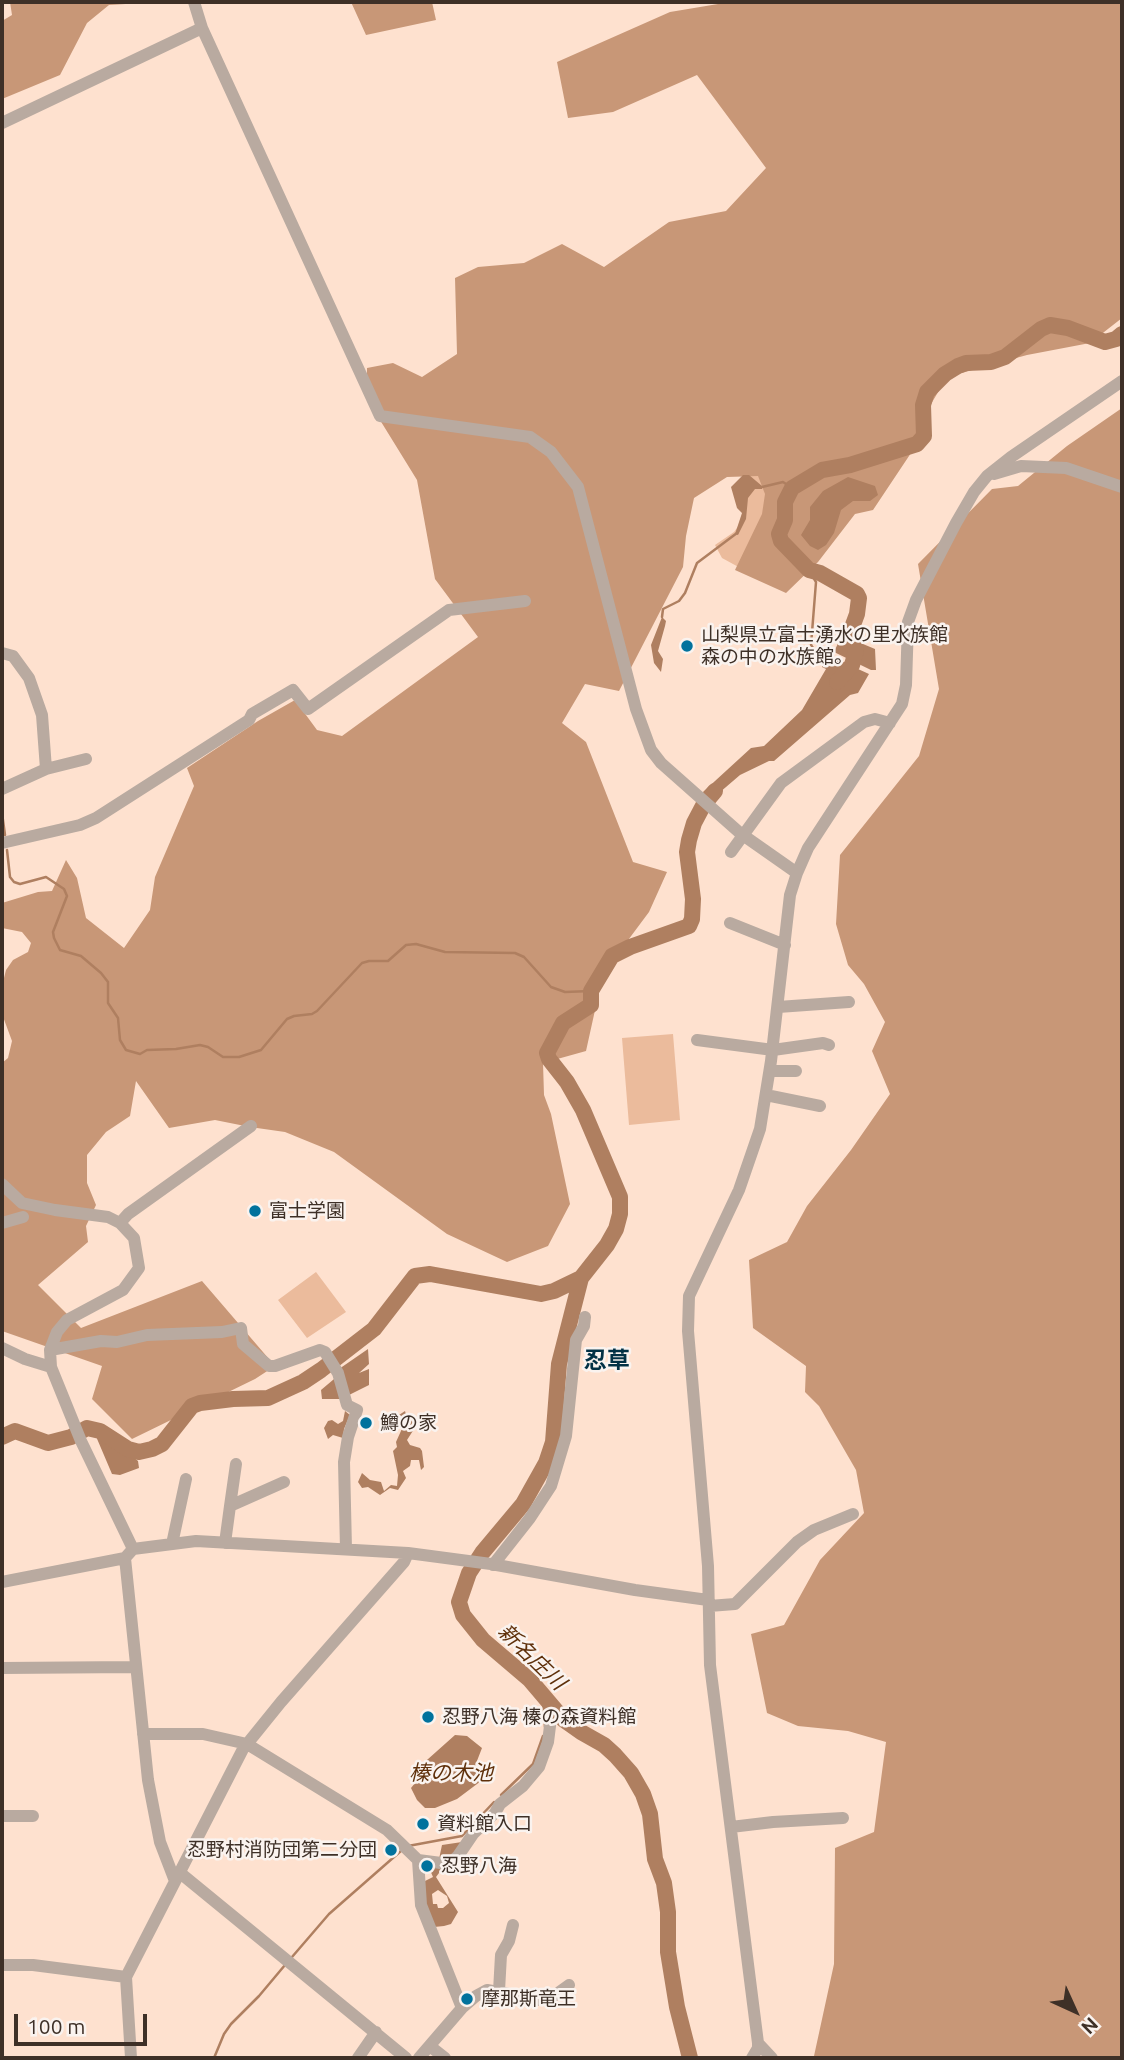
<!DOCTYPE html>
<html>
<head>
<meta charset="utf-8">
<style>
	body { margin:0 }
	#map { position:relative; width:1124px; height:2060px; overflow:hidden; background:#fee1cf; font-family:Ubuntu,sans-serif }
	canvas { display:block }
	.frame { position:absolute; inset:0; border:4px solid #3e3027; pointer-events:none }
	.north { position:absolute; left:1040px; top:1976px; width:70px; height:70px; -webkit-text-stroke:5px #faf3ef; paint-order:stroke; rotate:135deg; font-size:19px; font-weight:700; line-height:28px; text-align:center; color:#3e3027 }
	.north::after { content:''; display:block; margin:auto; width:24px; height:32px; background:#3e3027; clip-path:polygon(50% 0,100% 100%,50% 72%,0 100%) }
	.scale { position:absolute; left:14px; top:2014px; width:133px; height:32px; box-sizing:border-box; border:4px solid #3e3027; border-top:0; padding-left:9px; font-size:21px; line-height:24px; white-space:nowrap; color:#3e3027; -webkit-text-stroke:5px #faf3ef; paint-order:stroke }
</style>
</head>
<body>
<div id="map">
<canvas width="1124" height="2060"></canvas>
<div class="frame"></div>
<div class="north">N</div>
<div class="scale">100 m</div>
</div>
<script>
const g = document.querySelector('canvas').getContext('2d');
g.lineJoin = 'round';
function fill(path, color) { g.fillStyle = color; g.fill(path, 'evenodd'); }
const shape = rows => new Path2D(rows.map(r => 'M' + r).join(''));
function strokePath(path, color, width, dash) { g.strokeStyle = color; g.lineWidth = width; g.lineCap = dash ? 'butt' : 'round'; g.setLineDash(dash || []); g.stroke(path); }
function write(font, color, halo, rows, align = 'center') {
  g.font = font + ' Ubuntu,"Noto Sans JP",sans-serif'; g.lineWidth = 5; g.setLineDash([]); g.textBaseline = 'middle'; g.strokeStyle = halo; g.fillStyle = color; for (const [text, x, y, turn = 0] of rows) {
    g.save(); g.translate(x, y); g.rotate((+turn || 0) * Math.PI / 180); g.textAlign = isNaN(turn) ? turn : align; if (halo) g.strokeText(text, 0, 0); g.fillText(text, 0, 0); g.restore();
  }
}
fill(shape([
	[749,472,791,472,744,570,722,558,715,545,734,532,745,517,744,505],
	[673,1034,680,1120,629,1125,622,1038],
	[316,1272,346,1312,307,1338,278,1300]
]), '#ebbb9c');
fill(shape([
	[10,2,159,2,109,5,87,23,60,75,2,99,2,21,12,15],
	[351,2,432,2,436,20,366,35],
	[730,2,1122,2,1122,318,1090,343,1027,355,947,377,931,404,911,453,873,510,855,514,818,562,786,593,735,570,762,514,765,494,758,476,727,477,694,498,686,536,683,567,619,691,585,684,562,723,586,742,633,862,667,872,649,912,614,959,601,983,586,1051,543,1063,544,1095,551,1114,570,1204,548,1246,507,1262,447,1234,334,1152,285,1132,250,1127,215,1120,169,1128,136,1081,130,1116,106,1132,87,1155,87,1183,96,1205,86,1226,88,1242,38,1285,81,1328,202,1281,275,1366,255,1379,132,1439,92,1399,102,1366,2,1331,2,1063,8,1058,12,1041,2,1014,2,986,6,970,13,960,28,952,31,943,22,932,2,928,2,903,38,892,52,891,66,860,77,878,86,918,124,948,150,910,155,877,194,786,187,768,258,721,295,700,317,730,342,736,478,637,435,579,417,480,367,399,367,368,393,363,422,377,457,354,455,278,478,267,524,263,562,244,604,267,669,222,726,211,766,168,697,75,613,112,568,118,557,62,670,12],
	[1122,408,1122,2058,814,2056,834,1964,835,1848,874,1832,886,1742,848,1731,798,1726,767,1713,751,1634,784,1625,820,1560,864,1513,856,1470,819,1406,805,1392,806,1366,753,1328,749,1260,787,1242,807,1206,851,1150,890,1094,872,1051,885,1022,864,984,848,965,836,924,840,855,919,756,939,689,918,564,992,489,1018,486,1067,446]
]), '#c89777');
fill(shape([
	[743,475,749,475,762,486,762,489,755,489,748,498,746,519,738,535,735,534,742,513,737,508,731,487],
	[848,477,875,486,878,495,870,501,853,501,841,510,834,533,826,545,818,550,810,546,801,535,810,520,810,507,823,491],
	[662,617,666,621,665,626,658,651,663,659,661,672,654,663,651,645],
	[847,624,863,644,875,649,876,670,871,670,834,652],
	[825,654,869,674,858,693,850,695,774,761,769,761,740,775,719,793,715,803,703,792,751,748,764,746,802,710,826,669,822,667],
	[368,1349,369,1364,359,1373,369,1369,369,1385,341,1399,322,1399,321,1390,340,1374,339,1369],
	[345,1411,350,1415,344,1429,343,1438,333,1435,328,1439,324,1428,328,1421,332,1420,338,1424,343,1421],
	[405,1411,407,1418,414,1418,418,1423,407,1440,410,1445,420,1448,422,1451,424,1467,421,1470,419,1460,411,1460,410,1466,403,1471,406,1478,398,1490,390,1488,380,1495,368,1487,362,1488,358,1482,362,1473,370,1480,381,1482,384,1491,391,1485,397,1486,398,1475,393,1451,397,1447,396,1442,405,1422,399,1415],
	[102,1433,110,1437,138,1461,139,1468,120,1475,112,1474,95,1434],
	[455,1735,467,1736,482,1748,475,1766,476,1771,485,1778,457,1799,435,1808,425,1808,417,1800,411,1788,415,1783,418,1768],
	[462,1842,450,1860,439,1859,442,1845],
	[433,1867,442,1869,436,1877,458,1912,451,1924,444,1926,434,1927,424,1899,425,1881,433,1877,430,1870],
	[438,1890,447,1896,449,1903,443,1908,438,1908,437,1904,433,1904,432,1894]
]), '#af7f60');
strokePath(shape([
	[762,487,783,482,792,488],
	[809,570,816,582,811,645,815,651],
	[662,617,663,609,679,601,685,593,697,563,737,533],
	[2,813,5,835],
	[7,850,10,877,14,882,20,884,46,877,64,889,67,896,53,932,54,938,60,950,81,956,101,973,108,982,108,1003,118,1018,120,1040,126,1050,140,1054,147,1050,176,1049,200,1045,208,1047,223,1057,239,1057,261,1050,287,1019,294,1016,312,1014,317,1011,362,963,369,961,388,961,406,945,416,944,445,952,515,953,524,957,551,987,565,992,591,991],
	[539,1689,543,1701,545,1727],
	[501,1795,533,1764,543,1736],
	[408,1846,462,1836,494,1802],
	[292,1957,329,1914,402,1850],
	[214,2058,224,2034,231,2024,259,1996,285,1965]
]), '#af7f60', 2.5);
strokePath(shape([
	[837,682,852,665,856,651,854,640,850,633,857,614,859,598,857,594,820,573,809,570,781,541,779,534,785,520,785,502,792,488,822,470,850,465,917,444,924,436,923,405,927,392,945,374,958,366,966,363,991,362,1005,357,1041,329,1050,325,1068,328,1105,342,1116,339,1122,334],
	[581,1278,559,1364,553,1442,546,1463,523,1504,482,1553,469,1573,459,1602,463,1615,483,1640,530,1680,564,1720,581,1732,604,1745,615,1755,631,1773,643,1794,650,1814,655,1859,664,1883,668,1912,668,1952,677,2007,690,2058],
	[2,1437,15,1431,48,1443,71,1437,87,1428,100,1431,128,1449,139,1452,152,1449,162,1444,192,1406,200,1403,233,1399,268,1398,303,1382,321,1370,374,1329,415,1276,430,1274,541,1294,554,1291,581,1278,607,1245,616,1229,620,1214,620,1197,583,1110,567,1082,549,1059,547,1053,563,1023,591,1005,591,991,612,956,630,947,689,926,692,919,693,899,687,852,689,840,694,823,704,804,715,791]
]), '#af7f60', 16);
strokePath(shape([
	[194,2,202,28,380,416,530,437,551,452,578,487,636,709,651,750,661,763,740,833,797,873],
	[2,123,202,28],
	[994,474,1021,466,1066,468,1122,487],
	[2,653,13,656,29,678,42,715,46,769],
	[2,789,46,769,86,759],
	[2,843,80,825,96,818,249,720,252,714,293,690,308,709,449,610,525,601],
	[731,852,781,783,864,722,875,719,890,723],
	[730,923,785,945],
	[778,1007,849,1002],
	[697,1040,773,1050,823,1043,829,1045],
	[770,1071,796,1071],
	[766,1095,820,1106],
	[2,1184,22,1203,55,1210,108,1217,120,1223,134,1238,139,1268,123,1290,67,1320,57,1332,50,1350,51,1367,81,1441,133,1549],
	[2,1223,23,1217],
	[120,1223,128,1214,251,1126],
	[2,1348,25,1359,51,1367],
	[50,1350,101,1341,117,1342,147,1335,222,1332,241,1328,243,1344,269,1366,275,1366,320,1350,325,1352,338,1373,347,1405,357,1410,348,1437,344,1462,346,1549],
	[230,1506,236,1464],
	[225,1543,230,1506,284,1482],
	[172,1544,186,1479],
	[125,1558,148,1780,160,1842,175,1881],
	[493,1565,530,1518,551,1486,566,1436,576,1340,584,1326,585,1317],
	[2,1582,125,1558,133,1549,196,1541,408,1553,491,1564,635,1590,708,1600],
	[709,1606,735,1604,797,1542,814,1530,853,1514],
	[2,1668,135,1667],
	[143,1734,203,1734,247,1744,387,1830,418,1860,421,1905,462,2008,419,2058],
	[2,1816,33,1816],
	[731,1827,773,1822,843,1818],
	[418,1860,449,1864,458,1856,473,1834,495,1813,500,1804,523,1786,539,1767,548,1742,550,1726],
	[179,1872,406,2058],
	[2,1965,33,1965,126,1977],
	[499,1991,501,1955,509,1941,513,1925],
	[462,2008,476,1996,487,1990,541,2000,551,1998,569,1985],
	[758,2043,772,2058],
	[431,2047,445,2058],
	[131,2058,126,1977,243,1749,281,1702,404,1562,408,1553],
	[358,2058,376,2032],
	[752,2058,758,2048,758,2043,710,1665,708,1566,688,1331,689,1296,739,1190,760,1129,771,1061,790,895,797,873,808,848,902,704,906,685,908,622,916,600,956,523,974,492,987,476,1011,457,1122,381]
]), '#b9aaa0', 12);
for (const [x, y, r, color] of [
	[687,646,7,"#01729d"],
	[255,1211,7,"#01729d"],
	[366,1423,7,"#01729d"],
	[428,1717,7,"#01729d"],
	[423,1824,7,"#01729d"],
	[391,1850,7,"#01729d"],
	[427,1866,7,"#01729d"],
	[467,1999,7,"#01729d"]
]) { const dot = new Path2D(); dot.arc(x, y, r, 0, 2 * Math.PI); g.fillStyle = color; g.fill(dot); strokePath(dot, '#faf3ef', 2.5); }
write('19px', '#3e3027', '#faf3ef', [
	["山梨県立富士湧水の里水族館",701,635],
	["森の中の水族館。",701,657],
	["富士学園",269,1211],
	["鱒の家",380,1423],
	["忍野八海 榛の森資料館",442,1717],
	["資料館入口",437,1824],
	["忍野村消防団第二分団",377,1850,"right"],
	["忍野八海",441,1866],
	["摩那斯竜王",481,1999]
], 'left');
write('italic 21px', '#5f300a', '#faf3ef', [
	["新名庄川",532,1657,44],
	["榛の木池",451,1773]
]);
write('bold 23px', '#023145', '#faf3ef', [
	["忍草",607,1360]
]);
</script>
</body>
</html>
